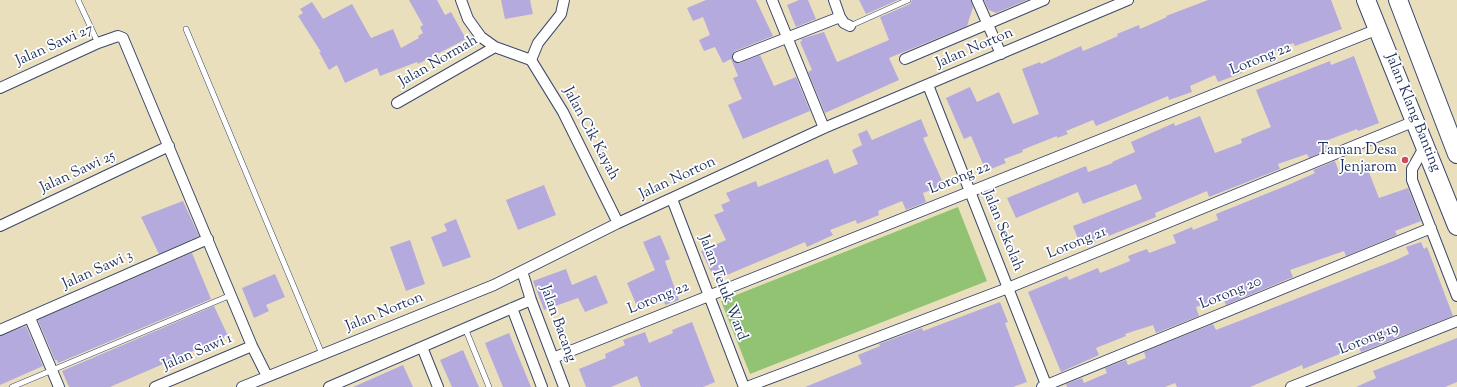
<!DOCTYPE html>
<html>
<head>
<meta charset="utf-8">
<style>
	body { margin:0 }
	canvas { display:block; background:#eadfbc }
</style>
</head>
<body>
<canvas width="1457" height="387"></canvas>
<script>
const g = document.querySelector('canvas').getContext('2d');
g.lineJoin = 'round';
function fill(path, color) { g.fillStyle = color; g.fill(path, 'evenodd'); }
const shape = rows => new Path2D(rows.map(r => 'M' + r).join(''));
function strokePath(path, color, width, dash) { g.strokeStyle = color; g.lineWidth = width; g.lineCap = dash ? 'butt' : 'round'; g.setLineDash(dash || []); g.stroke(path); }
function write(font, color, halo, rows, align = 'center') {
  g.font = font + ' "Sorts Mill Goudy",serif'; g.lineWidth = 3.5; g.setLineDash([]); g.textBaseline = 'middle'; g.strokeStyle = halo; g.fillStyle = color; for (const [text, x, y, turn = 0] of rows) {
    g.save(); g.translate(x, y); g.rotate((+turn || 0) * Math.PI / 180); g.textAlign = isNaN(turn) ? turn : align; if (halo) g.strokeText(text, 0, 0); g.fillText(text, 0, 0); g.restore();
  }
}
fill(shape([
	[958,207,987,281,750,374,721,301]
]), '#91c373');
fill(shape([
	[409,0,437,0,445,15,451,12,466,39,418,64,417,62,380,76,377,68,345,83,337,65,329,70,319,52,321,52,298,16,303,13,300,9,312,2,323,19,352,4,371,38,393,29,401,48,419,38,418,36,423,33,420,27,423,25],
	[501,0,530,0,533,14,505,19],
	[706,0,756,0,773,36,735,51,732,56,732,60,737,63,740,63,760,55,774,86,796,77,810,111,743,139,728,105,742,99,733,78,738,76,731,59,723,63,715,47,704,51,699,40,710,35,703,17,693,21,687,8],
	[799,0,808,0,816,19,796,27,787,5],
	[859,0,898,0,866,14],
	[912,0,971,0,973,7,967,26,889,58,899,80,825,113,808,72,812,70,800,42,802,41,801,39,824,32,837,62,889,40,880,17,910,4],
	[984,0,1027,0,996,13,989,10],
	[1208,0,1331,0,1342,29,1295,46,1293,43,1264,56,1264,57,1240,67,1242,73,1218,82,1215,75,1190,86,1192,92,1169,100,1168,96,1096,126,1093,120,1066,131,1068,134,1057,138,1057,136,1022,150,1023,152,1004,159,1006,163,986,171,971,136,964,139,946,98,970,87,977,102,999,92,1013,124,1039,114,1022,69,1040,62,1041,64,1081,46,1083,51,1095,46,1118,36,1117,34,1139,25,1140,29,1167,17,1166,16],
	[1354,56,1379,123,1358,131,1357,129,1328,140,1331,148,1309,158,1307,154,1278,164,1280,169,1209,197,1207,191,1155,213,1156,217,1081,247,1073,226,1142,199,1136,184,1083,204,1078,192,1016,218,1007,198,1086,166,1088,172,1113,163,1112,162,1135,152,1131,142,1174,123,1175,126,1200,116,1215,153,1242,143,1241,139,1271,127,1256,90,1330,61,1331,65],
	[921,119,928,136,923,138,944,185,923,193,926,202,906,210,902,201,878,211,879,215,857,224,856,220,830,230,833,235,807,247,805,242,715,280,701,251,726,240,714,215,724,211,721,205,730,201,726,193,756,181,758,187,828,159,834,174,858,164,852,150,862,145,858,134,867,130,872,140],
	[1335,161,1339,172,1365,162,1379,198,1408,188,1421,221,1395,231,1397,235,1346,256,1344,251,1290,270,1293,277,1226,305,1223,297,1196,307,1199,316,1156,333,1153,325,1125,334,1126,336,1096,348,1099,355,1061,372,1028,292,1067,276,1069,280,1098,268,1100,273,1130,261,1128,256,1147,249,1149,253,1176,243,1173,235,1192,227,1193,230,1218,220,1216,214,1288,185,1315,173,1313,170],
	[544,185,556,215,518,230,506,200],
	[183,201,199,236,159,254,141,217],
	[456,219,471,257,443,267,431,237,447,231,444,224],
	[660,235,670,259,665,261,679,300,665,305,664,301,639,311,627,283,655,270,643,242],
	[410,240,425,284,406,291,390,247],
	[1421,242,1424,249,1427,247,1453,316,1361,352,1359,346,1303,369,1302,365,1250,387,1177,387,1175,383,1165,387,1067,387,1066,384,1082,378,1084,383,1107,373,1105,368,1126,360,1128,365,1146,358,1144,352,1213,324,1216,330,1396,260,1409,254,1406,247],
	[192,253,211,299,58,363,57,360,55,360,38,320],
	[566,269,572,285,596,275,608,303,585,312,578,298,544,310,533,281],
	[275,274,285,297,266,305,269,311,254,318,242,288],
	[1000,302,1008,322,1005,323,1027,382,1013,387,805,387,862,364,858,355,880,346,879,344,922,328,923,331],
	[214,306,228,336,110,387,69,387,62,371],
	[692,322,715,382,703,387,641,387,637,376,611,387,586,387,579,369,606,358,605,354,625,345,623,340,645,332,649,343,673,333,672,330],
	[26,326,43,366,0,385,0,336],
	[509,333,517,353,531,387,503,387,489,353,485,343],
	[1457,338,1457,382,1445,387,1356,387,1376,378,1373,371],
	[463,350,475,378,479,387,452,387,440,360],
	[403,365,413,387,353,387,385,373]
]), '#b5aadd');
const lane = shape([
	[78,0,98,43],
	[850,26,908,0],
	[186,29,322,354],
	[465,328,489,387],
	[12,387,231,295]
]);
const street = shape([
	[461,0,468,19,481,37,495,47,531,60,563,112,618,223],
	[772,0,824,128],
	[834,0,840,17,844,23,850,26],
	[977,0,1001,54],
	[738,57,840,17],
	[905,59,1044,0],
	[531,60,538,43,561,14,564,0],
	[928,85,1047,387],
	[0,88,98,43,118,36,123,38,252,346,267,376],
	[397,103,495,47],
	[1425,146,1412,169,1412,180,1457,296],
	[672,199,744,387],
	[0,226,169,146],
	[522,271,531,300,564,387],
	[512,308,542,387],
	[30,318,59,387],
	[0,330,208,239],
	[422,347,438,387],
	[553,358,1378,29],
	[155,387,252,346],
	[242,387,494,285,618,223,824,128,1128,0],
	[329,387,531,300],
	[747,387,1008,288,1415,121],
	[1042,387,1431,228],
	[1291,387,1457,321]
]);
const highway = shape([
	[1366,0,1457,226],
	[1398,0,1457,154]
]);
strokePath(lane, '#3a496c', 6);
strokePath(street, '#3a496c', 12);
strokePath(highway, '#3a496c', 20);
strokePath(lane, '#fff', 5);
strokePath(street, '#fff', 10);
strokePath(highway, '#fff', 18);
for (const [x, y, r, color] of [
	[1405,160,4,"#d1495b"]
]) { const dot = new Path2D(); dot.arc(x, y, r, 0, 2 * Math.PI); g.fillStyle = color; g.fill(dot); strokePath(dot, '#fff', 1.5); }
write('15px', '#1b2f5e', '#fff', [
	["Jalan Sawi 27",55,46,-24],
	["Jalan Norton",975,49,-23],
	["Lorong 22",1261,60,-22],
	["Jalan Normah",439,62,-30],
	["Jalan Klang Banting",1412,113,68],
	["Jalan Cik Kayah",590,134,62],
	["Jalan Sawi 25",78,173,-25],
	["Jalan Norton",678,179,-25],
	["Lorong 22",960,179,-22],
	["Jalan Sekolah",1002,231,68],
	["Lorong 21",1077,244,-22],
	["Jalan Sawi 3",98,271,-24],
	["Jalan Teluk Ward",722,288,69],
	["Lorong 20",1231,294,-22],
	["Lorong 22",659,299,-22],
	["Jalan Norton",385,313,-22],
	["Jalan Bacang",557,324,70],
	["Lorong 19",1369,340,-22],
	["Jalan Sawi 1",198,353,-23]
]);
write('15px', '#1b2f5e', '#fff', [
	["Taman Desa",1397,151],
	["Jenjarom",1397,168]
], 'right');
</script>
</body>
</html>
